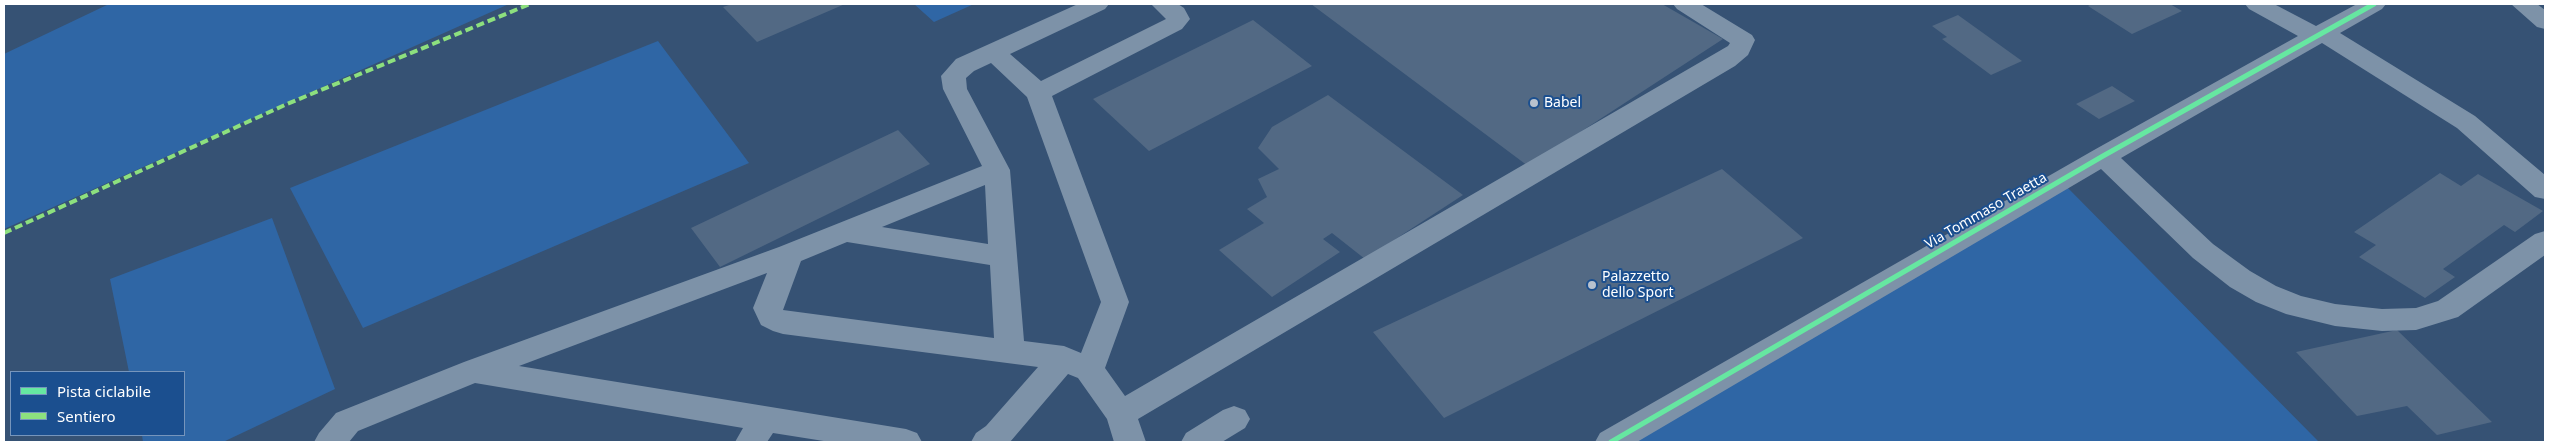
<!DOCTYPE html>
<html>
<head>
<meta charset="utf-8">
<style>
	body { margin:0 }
	#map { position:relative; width:2549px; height:446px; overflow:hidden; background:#365274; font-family:"Noto Sans",sans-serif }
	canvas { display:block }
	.frame { position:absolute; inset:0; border:5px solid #fff; pointer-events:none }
	.legend { position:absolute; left:10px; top:371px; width:175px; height:65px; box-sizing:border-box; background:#1b4f8f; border:1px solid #7695bc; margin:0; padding:6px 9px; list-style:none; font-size:15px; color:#fff }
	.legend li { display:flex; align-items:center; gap:10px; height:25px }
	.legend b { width:25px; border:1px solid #7695bc }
</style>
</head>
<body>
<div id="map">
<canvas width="2549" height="446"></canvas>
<div class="frame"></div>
<ul class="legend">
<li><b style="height:6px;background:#66e7a1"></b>Pista ciclabile</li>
<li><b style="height:6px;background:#8de07e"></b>Sentiero</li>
</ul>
</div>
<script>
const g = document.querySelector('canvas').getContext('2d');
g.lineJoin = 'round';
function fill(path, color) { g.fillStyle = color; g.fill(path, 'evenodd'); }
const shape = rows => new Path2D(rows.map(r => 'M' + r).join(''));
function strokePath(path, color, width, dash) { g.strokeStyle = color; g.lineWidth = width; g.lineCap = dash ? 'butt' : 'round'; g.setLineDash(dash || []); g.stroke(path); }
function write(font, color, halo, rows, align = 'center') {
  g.font = font + ' "Noto Sans",sans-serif'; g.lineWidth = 4; g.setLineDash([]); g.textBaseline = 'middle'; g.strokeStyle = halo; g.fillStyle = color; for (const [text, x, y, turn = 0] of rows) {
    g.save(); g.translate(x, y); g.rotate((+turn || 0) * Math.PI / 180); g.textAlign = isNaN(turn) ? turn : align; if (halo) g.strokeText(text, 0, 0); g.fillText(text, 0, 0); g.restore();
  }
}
fill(shape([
	[109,4,509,4,4,229,4,54],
	[914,4,974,4,934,22],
	[658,41,749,163,363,328,290,188],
	[2061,181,2319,442,1611,442],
	[272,218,335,389,223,442,143,442,142,435,184,435,184,372,129,372,110,279]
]), '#2f66a5');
fill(shape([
	[732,4,845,4,757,42,723,7],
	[1311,4,1662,4,1723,39,1528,166],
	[2091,4,2170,4,2182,11,2132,34,2088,6],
	[1958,15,2022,61,1991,75,1942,39,1947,37,1932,26],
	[1253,20,1312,66,1149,151,1093,99],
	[2112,86,2135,101,2099,119,2076,104],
	[1328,95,1463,195,1365,259,1332,233,1323,239,1340,252,1272,297,1219,250,1264,223,1247,209,1267,197,1258,179,1279,169,1258,148,1272,127],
	[898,130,930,164,720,267,691,228],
	[1722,169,1803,238,1444,418,1373,332],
	[2440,173,2461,186,2478,174,2543,211,2515,232,2504,225,2443,269,2455,277,2425,298,2359,257,2376,245,2354,232],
	[2397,330,2492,422,2437,435,2407,406,2357,416,2296,352]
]), '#526984');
fill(shape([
	[1078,4,1109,4,1105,9,1010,54,1041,81,1166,19,1151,4,1178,4,1184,8,1190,19,1182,29,1052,96,1129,302,1105,368,1125,396,1728,46,1730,43,1677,9,1673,4,1701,4,1752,35,1755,40,1748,55,1735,66,1138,419,1146,442,1114,442,1107,419,1078,378,1068,374,1010,442,971,442,976,433,986,426,1038,367,783,334,773,331,761,325,753,308,767,273,519,366,906,429,917,433,922,442,830,442,773,433,767,442,735,442,743,428,475,383,358,431,349,442,314,442,319,433,336,413,464,362,779,247,982,166,943,89,941,76,956,59,1078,4],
	[991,63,1027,97,1101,302,1081,353,1064,346,1024,341,1010,170,967,89,966,78,974,71,991,63],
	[985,185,988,244,882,227,985,185],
	[847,242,990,265,994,338,783,310,801,261,847,242],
	[2245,4,2274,4,2316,26,2357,4,2386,4,2382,9,2340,33,2475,116,2545,175,2545,199,2535,197,2457,128,2322,43,2121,158,2213,244,2250,271,2276,286,2301,296,2335,304,2382,309,2416,308,2438,301,2535,234,2545,231,2545,255,2458,317,2416,330,2382,331,2335,326,2286,314,2256,302,2230,287,2193,258,2101,169,1637,442,1595,442,1600,433,2094,150,2298,36,2249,9,2245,4],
	[2511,4,2537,4,2545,10,2545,29,2537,27,2511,4],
	[1234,406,1245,410,1250,419,1245,428,1222,442,1181,442,1186,433,1223,410,1234,406]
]), '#7d92a8');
strokePath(shape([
	[4,233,287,104,530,4]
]), '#8de07e', 4, [8, 4]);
strokePath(shape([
	[1611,442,2103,156,2374,4]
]), '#66e7a1', 5);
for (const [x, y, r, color] of [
	[1534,103,5,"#b9c2ce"],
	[1592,285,5,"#b9c2ce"]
]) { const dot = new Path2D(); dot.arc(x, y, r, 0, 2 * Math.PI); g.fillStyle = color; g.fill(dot); strokePath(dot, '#1b4f8f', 2); }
write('14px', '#fff', '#1b4f8f', [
	["Babel",1544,103],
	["Palazzetto",1602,277],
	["dello Sport",1602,293]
], 'left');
write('14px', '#fff', '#1b4f8f', [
	["Via Tommaso Traetta",1986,211,-30]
]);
</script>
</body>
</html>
